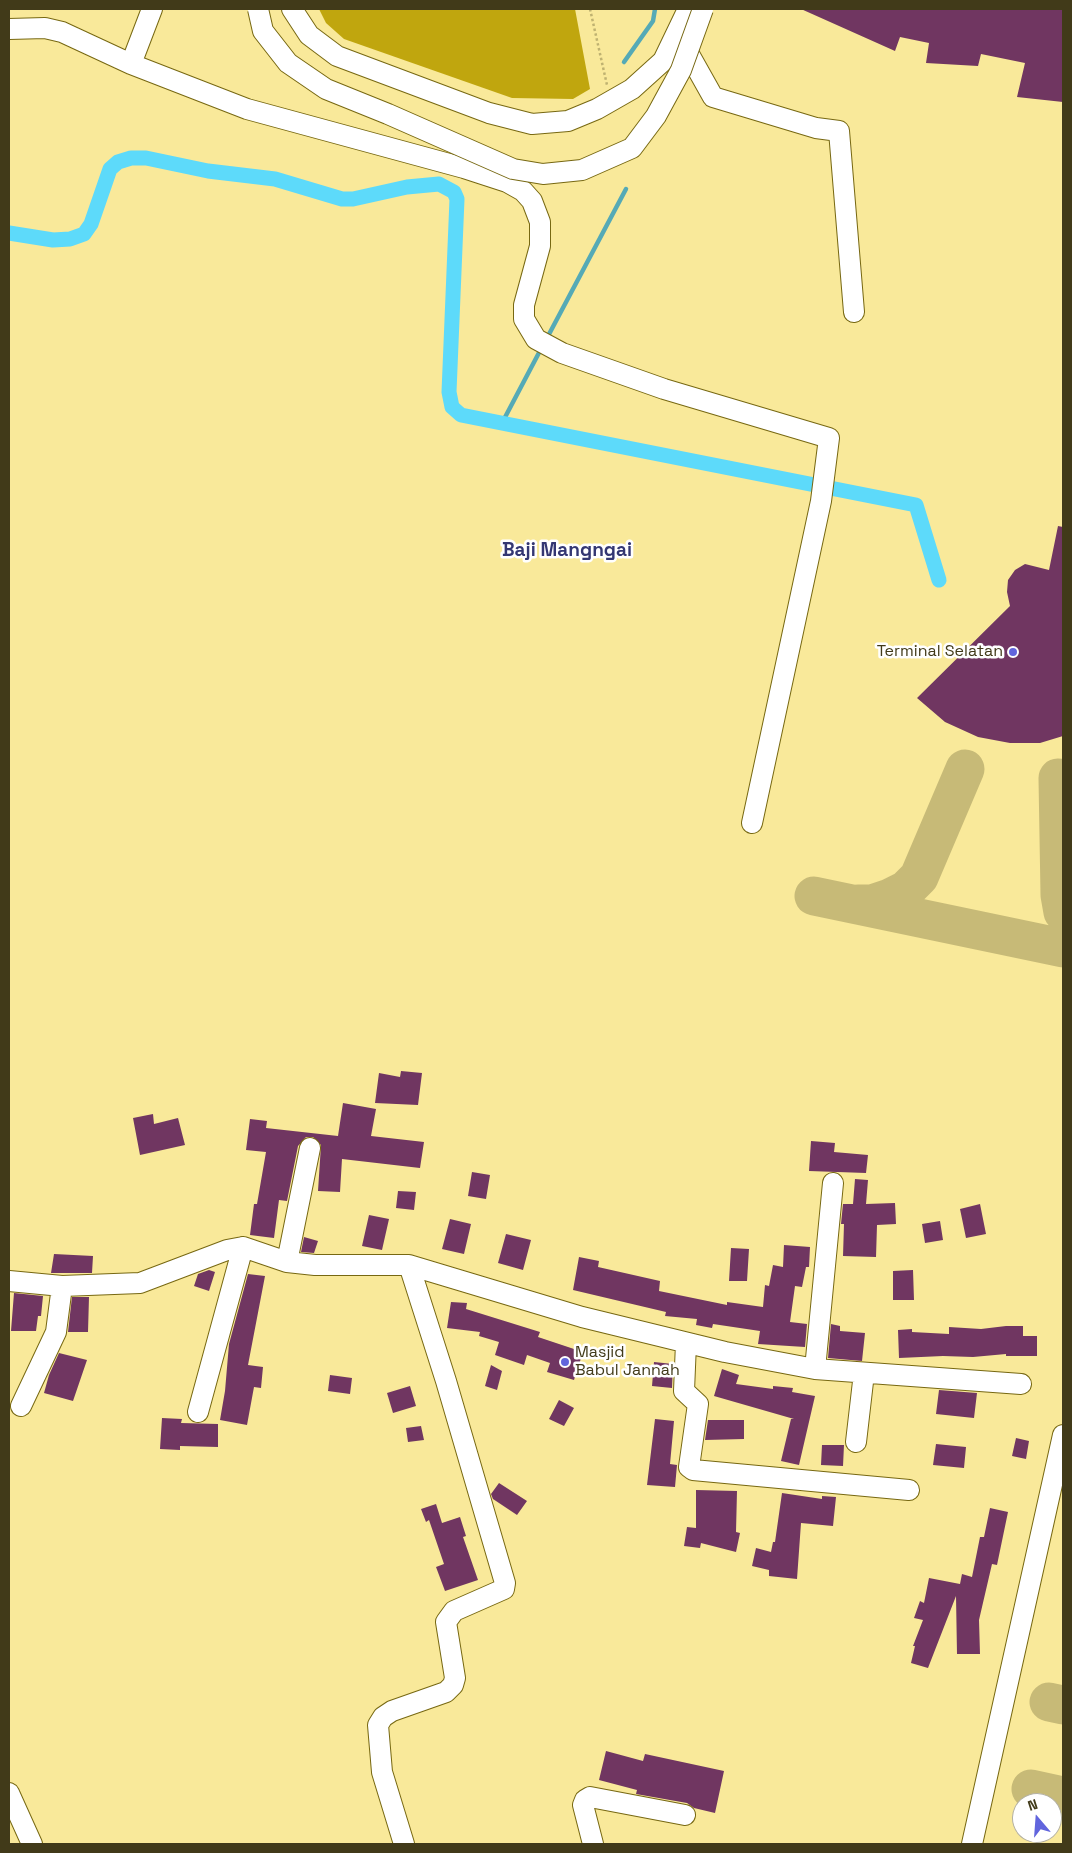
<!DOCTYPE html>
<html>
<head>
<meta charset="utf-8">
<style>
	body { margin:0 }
	#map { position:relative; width:1072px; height:1853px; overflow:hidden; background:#f9e99a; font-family:"Space Grotesk",sans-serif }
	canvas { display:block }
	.frame { position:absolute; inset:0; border:10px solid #413a19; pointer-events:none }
	.north { position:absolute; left:1012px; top:1793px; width:50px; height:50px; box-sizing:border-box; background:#fff; border:1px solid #b3b0a3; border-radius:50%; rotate:342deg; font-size:14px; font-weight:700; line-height:20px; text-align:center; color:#413a19 }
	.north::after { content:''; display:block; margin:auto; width:18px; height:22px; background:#6165dd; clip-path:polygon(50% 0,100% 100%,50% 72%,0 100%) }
</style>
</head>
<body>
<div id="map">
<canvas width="1072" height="1853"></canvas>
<div class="frame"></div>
<div class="north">N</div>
</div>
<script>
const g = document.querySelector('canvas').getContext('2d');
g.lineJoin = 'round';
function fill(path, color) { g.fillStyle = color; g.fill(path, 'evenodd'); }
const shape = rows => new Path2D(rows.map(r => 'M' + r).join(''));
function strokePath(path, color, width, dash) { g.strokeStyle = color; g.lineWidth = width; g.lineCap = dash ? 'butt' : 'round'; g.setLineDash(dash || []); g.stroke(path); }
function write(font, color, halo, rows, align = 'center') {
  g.font = font + ' "Space Grotesk",sans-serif'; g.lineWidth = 5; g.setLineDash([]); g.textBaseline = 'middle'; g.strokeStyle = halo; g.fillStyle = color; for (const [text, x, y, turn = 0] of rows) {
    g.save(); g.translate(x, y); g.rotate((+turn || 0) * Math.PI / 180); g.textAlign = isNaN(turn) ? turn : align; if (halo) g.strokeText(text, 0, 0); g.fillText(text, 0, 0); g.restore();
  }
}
fill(shape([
	[319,9,575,9,590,89,573,99,512,98,344,39,326,23]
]), '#c0a60e');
strokePath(shape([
	[624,62,653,21,655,9],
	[547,338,626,189],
	[502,423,542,347]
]), '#55aab6', 4.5);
strokePath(shape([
	[9,233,53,240,70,239,84,234,91,224,110,169,118,162,131,158,146,158,208,171,275,179,342,199,353,199,407,187,439,184,454,192,457,199,449,392,452,407,461,415,916,505,939,580]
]), '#5ddafa', 15);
strokePath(shape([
	[1058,778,1060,895,1063,912],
	[814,896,1063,948],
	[858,904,872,904,890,898,906,890,919,877,965,769],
	[1049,1702,1063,1705],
	[1031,1789,1063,1796]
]), '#c7ba77', 39);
fill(shape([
	[801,9,1063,9,1063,102,1017,97,1025,63,981,54,978,66,926,63,929,43,900,37,895,51],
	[1058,526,1063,527,1063,736,1040,743,1010,743,978,737,945,722,917,698,1010,606,1007,592,1008,580,1015,570,1025,564,1049,570],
	[401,1071,422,1073,418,1105,375,1103,379,1073,400,1077],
	[343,1103,376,1109,371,1136,424,1142,420,1168,342,1159,340,1192,318,1191,321,1145,313,1137,306,1137,298,1146,287,1201,279,1200,274,1238,250,1235,254,1204,257,1204,266,1152,246,1150,250,1119,267,1121,266,1128,338,1136],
	[153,1114,154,1124,178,1118,185,1145,140,1155,133,1118],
	[811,1141,835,1143,834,1152,868,1155,866,1173,809,1171],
	[472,1172,490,1175,486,1199,468,1196],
	[855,1179,868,1180,866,1204,895,1203,896,1224,877,1225,876,1257,843,1256,844,1224,841,1224,843,1204,853,1204],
	[398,1191,416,1192,414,1210,396,1208],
	[980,1204,986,1234,966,1238,960,1209],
	[369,1215,389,1219,382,1250,362,1246],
	[450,1219,471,1224,464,1254,442,1249],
	[940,1221,943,1240,925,1243,922,1224],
	[506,1234,531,1240,523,1270,498,1263],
	[304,1237,318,1241,314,1253,301,1252],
	[784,1245,810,1247,809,1267,806,1267,802,1287,795,1286,790,1322,807,1324,805,1347,758,1344,760,1331,713,1324,712,1328,696,1325,697,1319,665,1316,666,1312,573,1290,579,1257,599,1261,598,1267,660,1281,659,1291,727,1305,727,1302,763,1307,765,1285,769,1286,773,1265,783,1267],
	[731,1248,749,1249,747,1281,729,1281],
	[54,1254,93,1256,92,1273,51,1273],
	[209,1270,215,1272,209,1291,194,1286,198,1274],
	[913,1270,914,1300,893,1300,893,1271],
	[248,1274,265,1276,248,1365,263,1367,261,1388,254,1387,247,1425,220,1420,225,1391,229,1344],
	[14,1293,43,1296,41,1316,38,1316,36,1331,11,1331],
	[72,1297,89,1297,88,1332,68,1332],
	[451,1302,467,1303,466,1309,540,1332,538,1337,583,1352,574,1380,547,1372,550,1363,527,1355,524,1365,495,1355,499,1342,479,1336,480,1332,447,1328],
	[831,1324,840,1326,840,1331,865,1333,862,1361,828,1358],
	[1006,1326,1023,1326,1023,1336,1037,1336,1037,1356,1006,1356,1006,1354,973,1357,943,1356,899,1358,898,1330,912,1329,912,1332,949,1334,949,1327,981,1329],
	[59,1353,87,1360,73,1401,44,1393,49,1375],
	[654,1362,673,1364,672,1388,652,1386],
	[491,1365,502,1371,497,1390,485,1386],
	[722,1369,739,1375,736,1384,773,1389,773,1386,793,1388,792,1392,815,1396,799,1465,781,1461,791,1419,794,1419,714,1396],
	[330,1375,352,1378,350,1394,328,1391],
	[410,1386,416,1406,393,1413,387,1393],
	[939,1390,977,1393,974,1418,936,1414],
	[559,1400,574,1408,564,1426,549,1419],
	[162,1418,182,1419,181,1423,218,1424,218,1447,180,1446,180,1450,160,1449],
	[655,1419,674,1421,670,1464,677,1465,675,1487,647,1485],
	[708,1420,744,1420,744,1439,705,1440],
	[421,1426,424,1440,408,1442,406,1428],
	[1016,1438,1029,1441,1026,1459,1012,1456],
	[936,1444,966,1447,964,1468,933,1465],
	[822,1445,844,1445,843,1466,821,1465],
	[499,1483,527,1501,517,1515,493,1499,491,1494],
	[696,1490,737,1491,736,1532,740,1533,736,1552,701,1543,700,1548,684,1546,687,1527,696,1528],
	[782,1493,822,1499,822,1496,836,1497,833,1526,801,1523,797,1579,769,1576,769,1570,752,1566,756,1548,771,1552,773,1542,775,1542],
	[436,1504,442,1523,460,1517,466,1536,463,1537,478,1580,445,1591,436,1567,444,1564,429,1520,426,1522,421,1509],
	[990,1508,1008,1512,997,1565,992,1564,979,1620,980,1654,957,1654,956,1596,928,1668,911,1663,915,1646,913,1646,923,1620,914,1618,920,1601,924,1603,929,1578,960,1584,962,1574,972,1577,980,1537,984,1537],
	[606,1751,643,1761,645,1754,724,1771,715,1813,694,1808,687,1803,636,1794,637,1790,599,1780]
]), '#703661');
const minor = shape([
	[292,9,309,35,337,56,489,113,532,124,568,121,597,109,632,89,663,61,688,9],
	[9,29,45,28,62,32,131,64,247,109,464,168,507,182,523,191,532,201,540,222,540,246,524,305,524,319,536,339,562,353,664,389,829,438,821,501,752,823],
	[681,40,713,97,816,128,839,131,854,312],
	[131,64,152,9],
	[287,1262,310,1148],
	[9,1281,62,1286,140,1283,227,1250,243,1247,287,1262,315,1265,409,1265],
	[686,1343,684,1391,698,1404,689,1467,693,1470,909,1490],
	[815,1369,833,1183],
	[21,1406,56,1332,62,1286],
	[198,1412,243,1247],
	[856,1442,864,1373],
	[9,1793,32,1844],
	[404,1844,382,1772,378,1725,383,1717,392,1711,446,1692,453,1685,455,1678,446,1622,454,1611,504,1589,505,1583,446,1381,409,1265,582,1317,725,1352,815,1369,1021,1384],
	[593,1844,583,1805,585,1800,590,1797,685,1815],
	[972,1844,1063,1435]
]);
strokePath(minor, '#776812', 22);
strokePath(shape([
	[590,9,607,85]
]), '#bfb271', 2.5, [2.5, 2.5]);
strokePath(minor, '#fff', 20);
const minorBridge = shape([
	[258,9,263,31,288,63,326,89,388,114,513,169,543,174,582,170,632,148,656,116,681,70,703,9]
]);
strokePath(minorBridge, '#776812', 22, []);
strokePath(minorBridge, '#fff', 20);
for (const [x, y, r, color] of [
	[1013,652,5,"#6165dd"],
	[565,1362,5,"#6165dd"]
]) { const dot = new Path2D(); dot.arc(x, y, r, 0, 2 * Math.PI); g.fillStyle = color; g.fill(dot); strokePath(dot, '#fff', 2); }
write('16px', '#413a19', '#fff', [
	["Terminal Selatan",1003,652],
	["Masjid",575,1353,"left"],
	["Babul Jannah",575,1371,"left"]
], 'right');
write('bold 19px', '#343772', '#fff', [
	["Baji Mangngai",567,551]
]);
</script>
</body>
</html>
